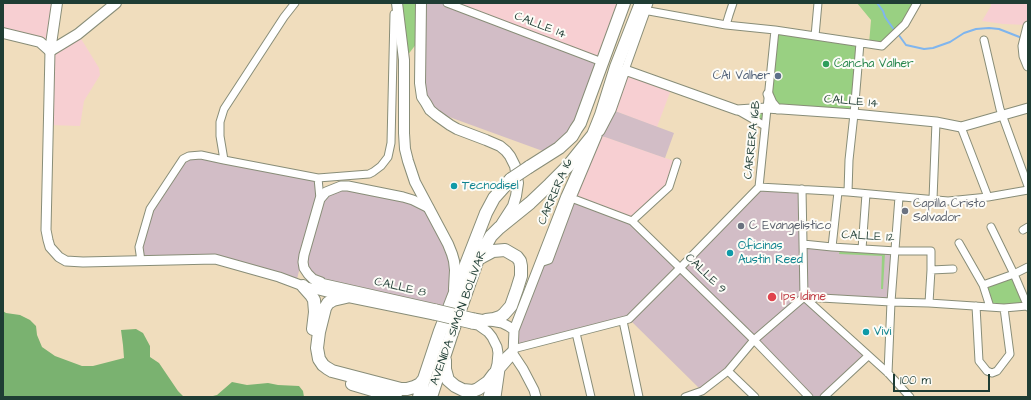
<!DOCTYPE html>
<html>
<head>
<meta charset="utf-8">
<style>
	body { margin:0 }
	#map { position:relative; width:1031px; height:400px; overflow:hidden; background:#f0ddbd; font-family:"Architects Daughter",sans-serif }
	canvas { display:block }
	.frame { position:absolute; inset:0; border:4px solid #1f3d34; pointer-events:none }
	.scale { position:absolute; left:893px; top:374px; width:97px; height:18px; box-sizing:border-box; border:2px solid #1f3d34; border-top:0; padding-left:5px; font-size:12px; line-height:14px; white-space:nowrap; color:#1f3d34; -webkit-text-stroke:3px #fdfcf7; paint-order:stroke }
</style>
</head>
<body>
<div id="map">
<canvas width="1031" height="400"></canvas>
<div class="frame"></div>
<div class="scale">100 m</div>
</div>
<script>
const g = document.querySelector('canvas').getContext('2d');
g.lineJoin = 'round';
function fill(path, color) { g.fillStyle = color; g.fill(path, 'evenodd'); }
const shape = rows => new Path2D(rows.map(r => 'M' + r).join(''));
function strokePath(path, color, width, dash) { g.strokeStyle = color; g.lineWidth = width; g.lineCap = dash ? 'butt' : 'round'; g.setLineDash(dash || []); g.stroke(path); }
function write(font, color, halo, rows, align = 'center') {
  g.font = font + ' "Architects Daughter",sans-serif'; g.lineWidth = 4; g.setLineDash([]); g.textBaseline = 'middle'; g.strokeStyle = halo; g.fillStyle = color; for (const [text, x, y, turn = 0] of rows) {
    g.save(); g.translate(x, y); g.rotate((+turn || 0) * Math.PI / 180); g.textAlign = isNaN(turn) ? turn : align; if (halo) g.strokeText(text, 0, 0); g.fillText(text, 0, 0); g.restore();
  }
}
fill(shape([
	[3,3,57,3,50,51,78,34,88,50,99,68,100,75,84,101,80,126,48,125,50,51,3,33],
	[447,3,624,3,602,62],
	[991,3,1028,3,1028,25,1003,24,982,21,991,6],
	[625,70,672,87,657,127,615,111],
	[598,136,605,137,677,162,669,187,632,221,572,198]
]), '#f7cfd2');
fill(shape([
	[421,3,447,3,602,62,580,123,551,154,430,110,426,103],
	[615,111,674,133,665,158,605,137,598,136],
	[189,156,318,178,320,198,341,186,429,208,454,261,447,311,321,282,300,267,297,279,215,259,141,261,139,247,150,209],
	[759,187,802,189,803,244,896,251,891,302,804,297,868,356,824,397,809,397,754,340,728,371,702,391,629,319,513,349,514,330,572,198,632,221,680,268]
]), '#d2bdc6');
fill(shape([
	[397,3,421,3,420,39,404,60],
	[857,3,915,3,905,24,882,46,869,44,871,20],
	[775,30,860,43,854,114,767,108,765,126,737,111,767,108],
	[840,250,885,253,883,289,881,289,882,256,839,254],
	[1014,274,1027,306,990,307,983,285]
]), '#99d082');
fill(shape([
	[3,311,6,313,20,315,30,320,36,326,37,335,42,347,55,356,82,366,93,366,124,358,123,345,121,330,136,329,143,333,150,346,150,357,159,363,178,391,183,396,189,397,3,397],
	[232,382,247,385,268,383,278,385,299,386,303,391,304,397,209,397,217,395]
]), '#7ab270');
strokePath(shape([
	[877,3,883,11,885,17,895,31],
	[898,34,906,45,924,49,933,48,950,42,964,33,976,29,989,28,999,29,1022,38]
]), '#7fb5ee', 2);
const minor = shape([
	[447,3,602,62],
	[638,9,726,25,775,30,882,46,905,24,917,3],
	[726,25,729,15,733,3],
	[815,36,818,3],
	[984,40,1000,109,1028,186],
	[625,70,649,3],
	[737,110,765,126],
	[961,127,988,197],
	[224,160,220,136,220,122,224,109,284,17,295,3],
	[318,178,320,199],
	[759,187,848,192,948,201,988,197,1028,190],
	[848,192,849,160,854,114,860,43],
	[566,196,632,221,754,340,809,397],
	[933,199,936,122],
	[632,221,669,187,677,162],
	[991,227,1014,274,1028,307],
	[1023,230,1028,227],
	[959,243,983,285,990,307],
	[803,244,832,247,896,251,931,251,931,270,929,303],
	[832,247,838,192],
	[862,249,866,194],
	[141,261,139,247,150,209,183,159,189,156,201,155,224,160,318,178,369,174,373,172,381,166,388,157,391,143,394,14],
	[540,263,549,260,572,198,598,136],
	[931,270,953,269],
	[983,285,1014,274,1028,267],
	[804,297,891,302,929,303,1004,308,1027,306],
	[804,297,888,373,910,397],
	[976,306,979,361,987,371,992,373,997,371,1010,354,1004,308],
	[623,321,639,397],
	[576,333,591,397],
	[497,364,513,349,629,319,680,268,759,187,775,30],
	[728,371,755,397],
	[888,373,891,302,899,197],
	[685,397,702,391,728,371,754,340,804,297,802,189],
	[824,397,868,356]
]);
const tertiary = shape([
	[1028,26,1023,46,1024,56,1028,66],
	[50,51,46,230,48,240,50,247,59,257,66,261,83,262,215,259,279,277,303,286,346,297,434,315],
	[768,94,772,103,777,109],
	[600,131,611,110,625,70,737,110,767,108,854,114,936,122,961,127,1028,108],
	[316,282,436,309],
	[321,282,313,279,308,274,304,268,303,262,304,255,320,199,326,192,341,186,348,186,403,197,413,200,429,208],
	[474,318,502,323,508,326,514,330],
	[472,324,478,325,488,332,492,337,497,347,498,353,497,364,488,397],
	[513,354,523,369,534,390,536,397],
	[496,397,500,369,513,354,514,330,566,196,589,145]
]);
const secondary = shape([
	[397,3,404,60,404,133,405,149,408,161,415,182,448,244,452,254,454,261,455,270,454,289],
	[421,3,420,83,422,97,426,103,430,110,436,115,450,125,457,129,486,140,500,146,506,151,510,156,515,166,518,183,516,196,513,206,502,223],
	[3,33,40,42,50,51],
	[50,51,78,34,116,3],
	[50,51,57,3]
]);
const primary = shape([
	[529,167,559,148,572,136,576,129,580,123,624,3],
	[478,259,493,251,505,250,517,257,520,261,521,266,521,276,517,289,511,306,504,314,500,317,494,319,486,320],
	[303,286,311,295,314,300,315,312,313,329],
	[346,297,333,300,328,303,325,308,319,332,317,348,319,359,323,365,327,368,332,371,401,389,407,389,414,387,420,384,424,379],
	[445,360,445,369,448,380,455,386,463,390,473,391,478,389,488,382,494,374],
	[352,384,396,397],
	[419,397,424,379,440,331,486,213,494,198,511,179],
	[431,397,451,336,478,259,491,236,499,228,530,203,550,184,568,166,593,135,601,115,616,67,641,3]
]);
strokePath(minor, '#888d78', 9);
strokePath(tertiary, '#888d78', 11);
strokePath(secondary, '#888d78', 12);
strokePath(primary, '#888d78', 14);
strokePath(minor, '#fff', 7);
strokePath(tertiary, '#fff', 9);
strokePath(secondary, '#fff', 10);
strokePath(primary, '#fff', 12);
const tertiaryBridge = shape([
	[436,309,474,318],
	[434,315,472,324]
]);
const primaryBridge = shape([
	[511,179,529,167]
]);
strokePath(tertiaryBridge, '#888d78', 11, []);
strokePath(primaryBridge, '#888d78', 14, []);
strokePath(tertiaryBridge, '#fff', 9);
strokePath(primaryBridge, '#fff', 12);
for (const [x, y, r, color] of [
	[826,64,4,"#2e9e5b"],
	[778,76,4,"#5c6f8a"],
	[454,186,4,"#0f9aa8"],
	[905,211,4,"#6b7280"],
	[741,226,4,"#6b7280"],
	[730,253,4,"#0f9aa8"],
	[772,297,5,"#e0444e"],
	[866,332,4,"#0f9aa8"]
]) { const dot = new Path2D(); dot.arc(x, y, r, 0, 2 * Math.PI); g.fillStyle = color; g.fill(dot); strokePath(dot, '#fdfcf7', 1.5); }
write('12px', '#1f3d34', '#fdfcf7', [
	["CALLE 14",540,26,21],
	["CALLE 14",851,102,5],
	["CARRERA 16B",753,140,-84],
	["CARRERA 16",556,192,-67],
	["CALLE 12",868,237,3],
	["CALLE 9",705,274,44],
	["CALLE 8",400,288,13],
	["AVENIDA SIMÓN BOLÍVAR",459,318,-70]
]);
write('12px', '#27864d', '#fdfcf7', [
	["Cancha Valher",834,64]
], 'left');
write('12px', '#4e5e75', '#fdfcf7', [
	["CAI Valher",770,76]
], 'right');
write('12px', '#0d838f', '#fdfcf7', [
	["Tecnodisel",462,186],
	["Oficinas",738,246],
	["Austin Reed",738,260],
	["Vivi",874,332]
], 'left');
write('12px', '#5b616d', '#fdfcf7', [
	["Capilla Cristo",913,204],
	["Salvador",913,218],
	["C Evangelistico",749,226]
], 'left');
write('12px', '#be3a42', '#fdfcf7', [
	["Ips Idime",781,297]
], 'left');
</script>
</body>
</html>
